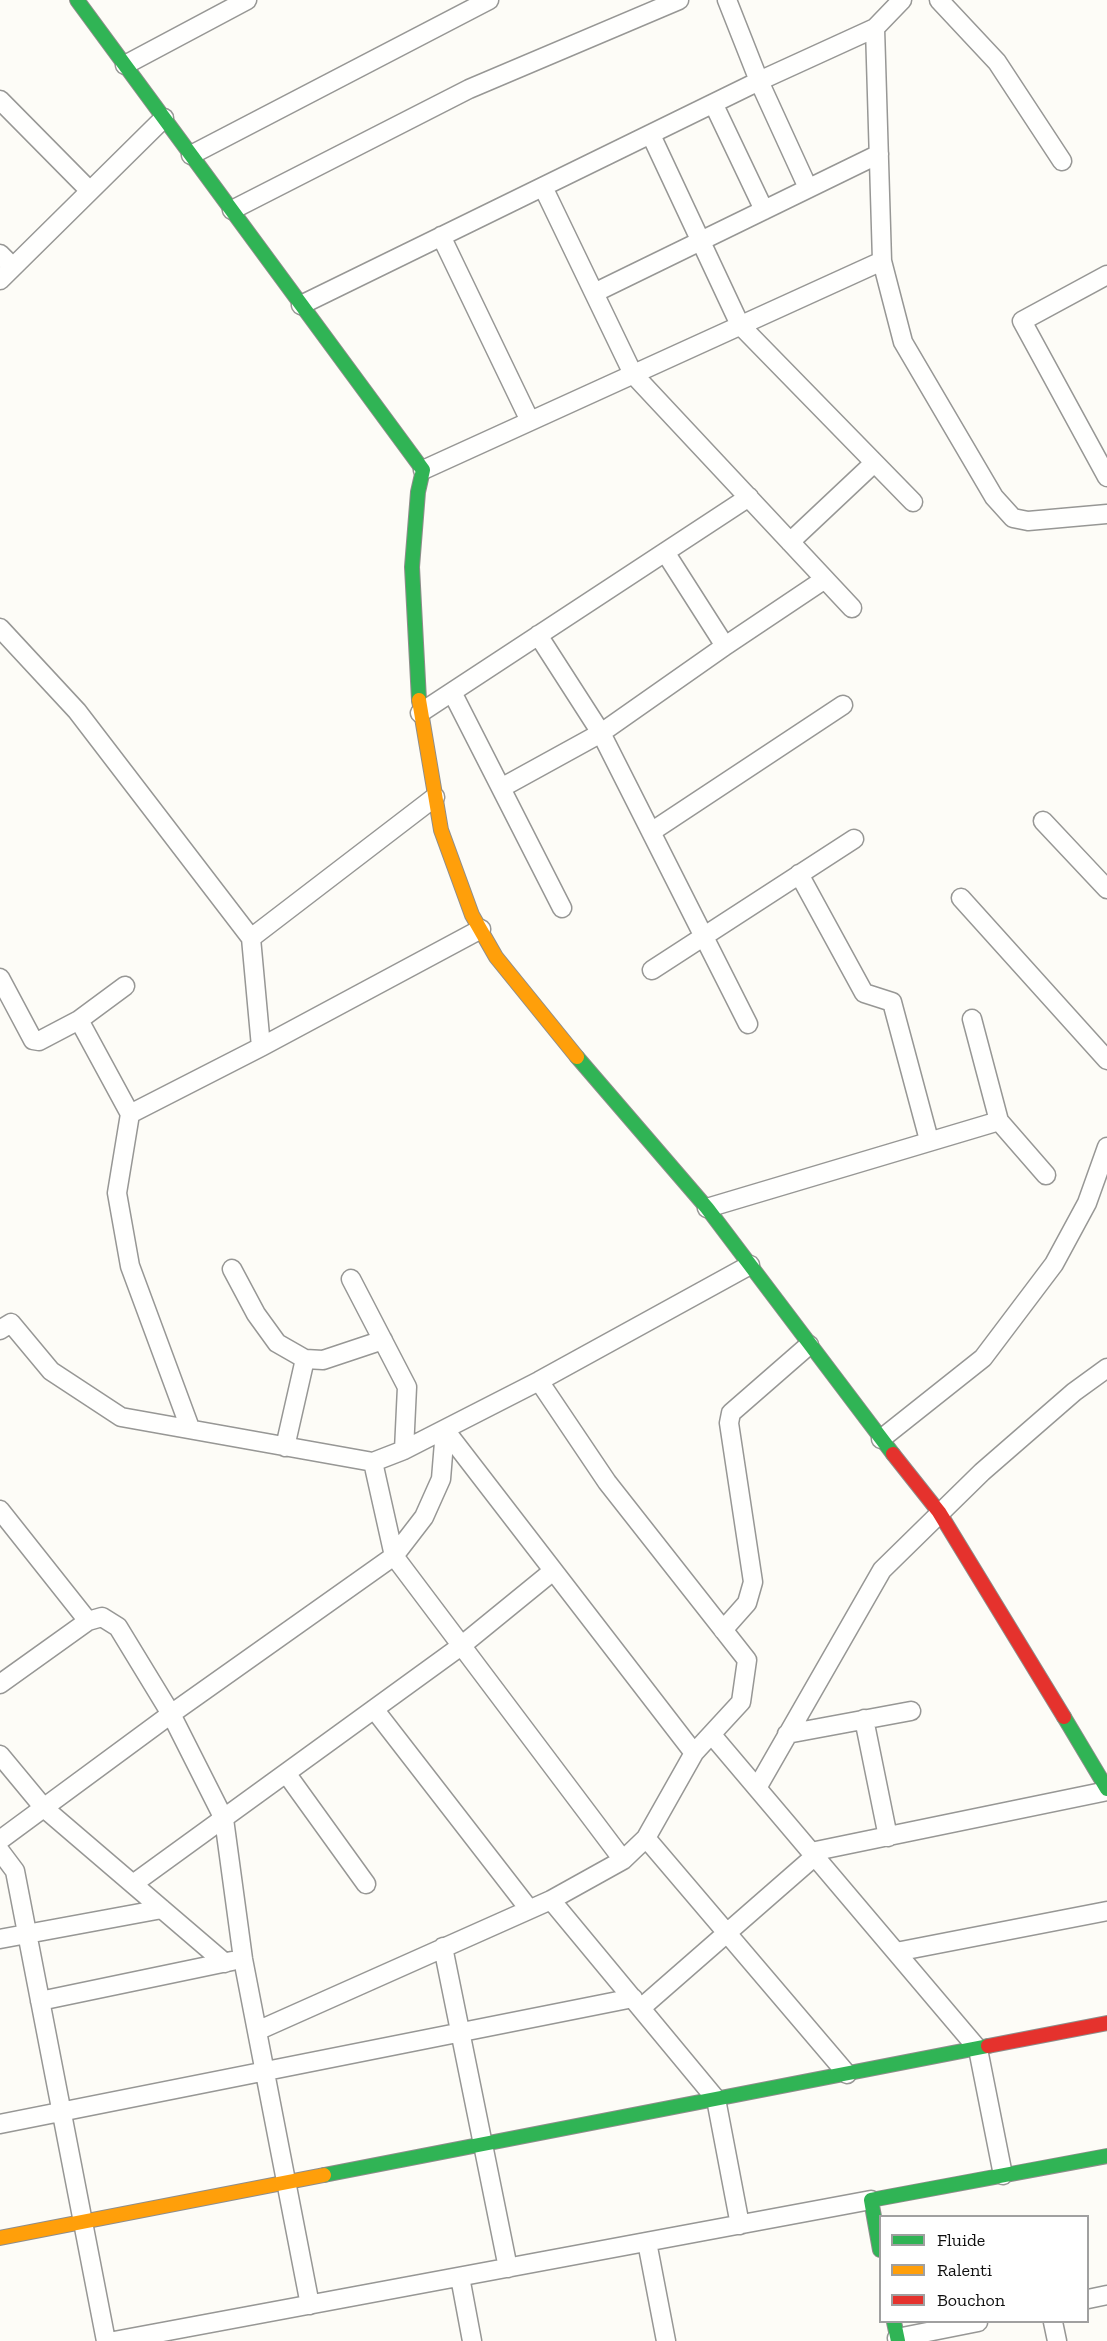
<!DOCTYPE html>
<html>
<head>
<meta charset="utf-8">
<style>
	body { margin:0 }
	#map { position:relative; width:1107px; height:2341px; overflow:hidden; background:#fdfcf7; font-family:"Zilla Slab",serif }
	canvas { display:block }
	.legend { position:absolute; left:879px; top:2215px; width:210px; height:108px; box-sizing:border-box; background:#fff; border:2px solid #a0a0a0; margin:0; padding:8px 10px; list-style:none; font-size:18px; color:#111 }
	.legend li { display:flex; align-items:center; gap:12px; height:30px }
	.legend b { width:30px; border:2px solid #a0a0a0 }
</style>
</head>
<body>
<div id="map">
<canvas width="1107" height="2341"></canvas>
<ul class="legend">
<li><b style="height:8px;background:#30b455"></b>Fluide</li>
<li><b style="height:8px;background:#ff9f0a"></b>Ralenti</li>
<li><b style="height:8px;background:#e5322d"></b>Bouchon</li>
</ul>
</div>
<script>
const g = document.querySelector('canvas').getContext('2d');
g.lineJoin = 'round';
const shape = rows => new Path2D(rows.map(r => 'M' + r).join(''));
function strokePath(path, color, width, dash) { g.strokeStyle = color; g.lineWidth = width; g.lineCap = dash ? 'butt' : 'round'; g.setLineDash(dash || []); g.stroke(path); }
const street = shape([
	[727,0,759,81,808,188],
	[939,0,997,62,1062,161],
	[875,28,882,261,903,342,994,497,1013,518,1028,521,1107,514],
	[125,65,247,0],
	[0,100,90,191],
	[714,105,764,210],
	[651,135,740,325,913,502],
	[191,155,489,0],
	[543,187,633,374,852,608],
	[232,210,469,89,679,0],
	[441,236,530,421],
	[0,254,13,267],
	[1107,275,1022,321,1107,477],
	[0,280,164,118],
	[594,293,879,154],
	[301,305,759,81,875,28,902,0],
	[423,470,882,261],
	[790,542,874,463],
	[665,552,725,646],
	[0,628,77,711,251,938,261,1047],
	[538,635,601,733,748,1024],
	[452,692,562,908],
	[420,713,749,497],
	[501,788,601,733,725,646,825,579],
	[1043,821,1107,889],
	[651,832,843,705],
	[799,874,864,993,892,1002,929,1140],
	[961,898,1107,1060],
	[251,938,435,797],
	[652,970,854,839],
	[0,978,33,1040,39,1041,79,1020,125,986],
	[972,1019,999,1121,1046,1175],
	[79,1020,130,1114,117,1193,130,1266,190,1428],
	[130,1114,261,1047,481,929],
	[707,1208,999,1121],
	[232,1269,256,1314,277,1343,305,1359,323,1360,383,1340],
	[351,1279,407,1387,404,1450],
	[0,1330,11,1323,51,1371,121,1417,373,1462,404,1450,539,1381,750,1265],
	[881,1439,983,1358,1054,1264,1087,1203,1107,1147],
	[285,1447,305,1359],
	[373,1462,394,1556,623,1860],
	[0,1510,88,1621],
	[723,1630,747,1603,753,1582,729,1423,731,1413,809,1345],
	[0,1684,88,1621,102,1617,118,1627,171,1714,224,1819,243,1959,310,2305],
	[374,1709,529,1909],
	[864,1719,888,1837],
	[787,1734,911,1711],
	[712,1735,978,2049,1003,2175],
	[0,1755,44,1808,225,1963],
	[286,1773,366,1884],
	[757,1788,882,1570,982,1472,1074,1392,1107,1368],
	[646,1838,847,2074],
	[0,1840,171,1714,394,1556,424,1517,441,1479,445,1430,694,1753],
	[0,1851,15,1871,106,2341],
	[811,1852,1107,1791],
	[133,1884,461,1646,553,1571],
	[551,1900,716,2099,740,2225],
	[0,1939,162,1909],
	[443,1947,508,2268],
	[896,1952,1107,1911],
	[40,2001,232,1961],
	[641,2008,815,1856],
	[257,2031,551,1900,623,1860,646,1838,694,1753,741,1702,747,1660,607,1482,539,1381],
	[0,2124,633,1998],
	[647,2242,666,2341],
	[460,2277,472,2341],
	[1088,2299,1107,2295],
	[1053,2322,1057,2341],
	[897,2338,978,2322],
	[114,2341,871,2200]
]);
const fast = shape([
	[77,0,423,470,418,492,412,567,419,700],
	[577,1057,707,1208,893,1454],
	[1064,1717,1107,1789],
	[324,2175,988,2046],
	[880,2250,871,2200,1107,2156],
	[894,2322,898,2341]
]);
const slow = shape([
	[419,700,441,830,472,915,496,957,577,1057],
	[0,2238,324,2175]
]);
const jam = shape([
	[893,1454,939,1512,1064,1717],
	[988,2046,1107,2023]
]);
strokePath(street, '#979795', 21);
strokePath(fast, '#8e8d8b', 16);
strokePath(slow, '#8e8d8b', 16);
strokePath(jam, '#8e8d8b', 16);
strokePath(street, '#fffffe', 18);
strokePath(fast, '#30b455', 14);
strokePath(slow, '#ff9f0a', 14);
strokePath(jam, '#e5322d', 14);
</script>
</body>
</html>
